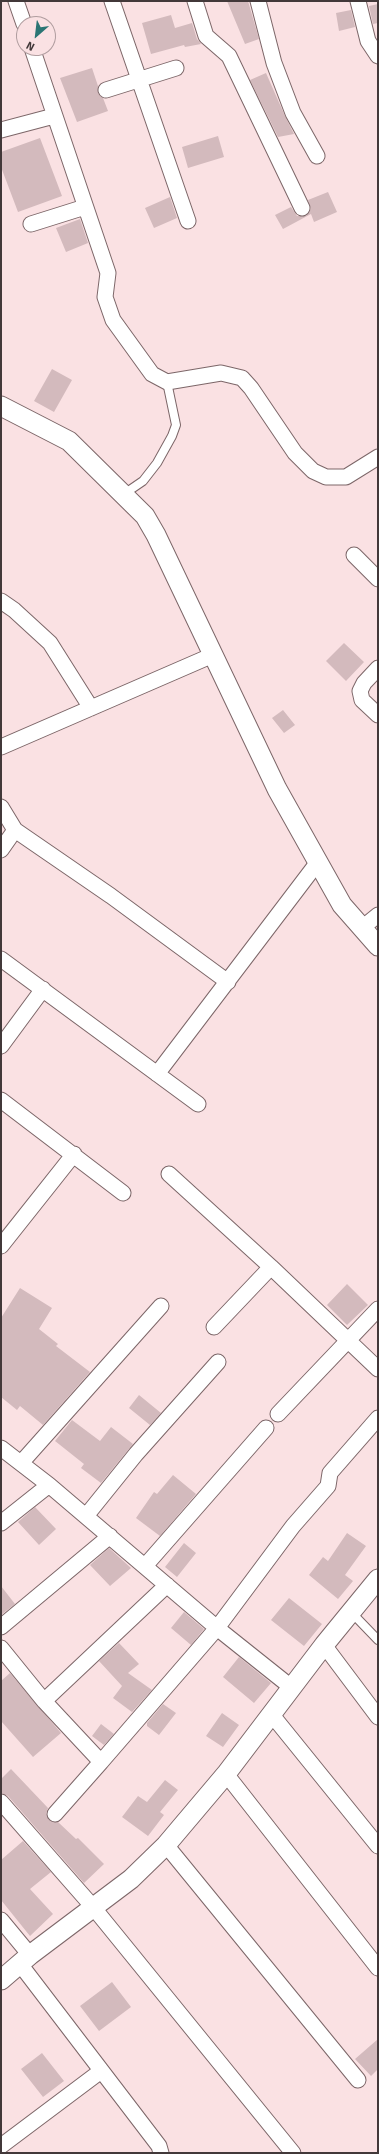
<!DOCTYPE html>
<html>
<head>
<meta charset="utf-8">
<style>
	body { margin:0 }
	#map { position:relative; width:379px; height:2154px; overflow:hidden; background:#fae1e3; font-family:Signika,sans-serif }
	canvas { display:block }
	.frame { position:absolute; inset:0; border:2px solid #423839; pointer-events:none }
	.north { position:absolute; left:16px; top:16px; width:40px; height:40px; box-sizing:border-box; background:#fae1e3; border:1px solid #b09d9f; border-radius:50%; rotate:208deg; font-size:11px; font-weight:700; line-height:16px; text-align:center; color:#423839 }
	.north::after { content:''; display:block; margin:auto; width:14px; height:18px; background:#2b7574; clip-path:polygon(50% 0,100% 100%,50% 72%,0 100%) }
</style>
</head>
<body>
<div id="map">
<canvas width="379" height="2154"></canvas>
<div class="frame"></div>
<div class="north">N</div>
</div>
<script>
const g = document.querySelector('canvas').getContext('2d');
g.lineJoin = 'round';
function fill(path, color) { g.fillStyle = color; g.fill(path, 'evenodd'); }
const shape = rows => new Path2D(rows.map(r => 'M' + r).join(''));
function strokePath(path, color, width, dash) { g.strokeStyle = color; g.lineWidth = width; g.lineCap = dash ? 'butt' : 'round'; g.setLineDash(dash || []); g.stroke(path); }
fill(shape([
	[227,1,248,1,259,39,245,44],
	[378,4,378,23,373,24,369,6],
	[351,10,355,27,339,31,336,13],
	[171,15,175,28,192,23,197,39,201,44,185,47,184,45,151,54,142,23],
	[92,68,98,86,98,93,103,98,108,111,77,122,60,78],
	[266,73,285,116,294,134,278,137,250,80],
	[218,136,224,157,188,168,182,147],
	[40,138,62,196,18,212,1,167,1,152],
	[328,192,337,212,314,222,311,214,283,229,275,215,291,207,297,216,306,216,311,209,308,200],
	[170,197,177,218,154,228,145,208],
	[80,219,88,243,66,252,56,228],
	[52,369,72,380,54,412,34,401],
	[344,643,364,662,346,681,326,661],
	[283,710,295,725,284,733,272,718],
	[347,1284,368,1305,347,1325,327,1305],
	[20,1288,52,1308,39,1329,58,1344,56,1346,90,1372,43,1425,20,1406,17,1410,1,1397,1,1318],
	[139,1395,161,1413,150,1425,129,1408],
	[72,1420,100,1441,111,1427,133,1444,101,1483,81,1468,84,1464,55,1441],
	[173,1475,196,1494,160,1536,136,1518,154,1492,157,1494],
	[35,1507,56,1529,39,1545,18,1522],
	[347,1533,366,1546,345,1575,353,1581,338,1599,309,1575,323,1557,328,1561],
	[184,1543,196,1553,177,1577,165,1567],
	[109,1548,131,1568,110,1586,90,1565],
	[1,1586,15,1604,1,1615],
	[289,1598,322,1624,304,1646,271,1620],
	[184,1612,204,1629,191,1645,171,1628],
	[119,1643,139,1664,128,1673,152,1690,132,1712,113,1698,122,1686,99,1661],
	[239,1657,271,1683,254,1703,223,1677],
	[10,1673,61,1733,33,1757,1,1721,1,1681],
	[163,1704,176,1713,159,1735,147,1726,147,1723],
	[222,1713,239,1725,223,1747,206,1736],
	[101,1724,114,1734,104,1745,92,1736],
	[11,1769,48,1808,46,1813,49,1820,58,1822,76,1839,78,1838,104,1864,84,1883,8,1796,1,1793,1,1779],
	[165,1780,178,1790,160,1812,164,1815,148,1836,122,1817,138,1796,147,1802],
	[23,1841,51,1872,30,1889,53,1914,30,1936,1,1900,1,1860],
	[112,1982,131,2007,99,2031,80,2006],
	[378,2039,378,2069,371,2076,355,2059],
	[42,2053,64,2081,43,2097,21,2069]
]), '#d3babd');
const service = shape([
	[124,494,143,481,157,463,172,436,176,425,167,382],
	[351,1612,378,1640]
]);
const minor = shape([
	[16,1,24,24],
	[112,1,188,221],
	[195,1,206,36,229,56,302,208],
	[258,1,274,63,293,113,317,156],
	[358,1,368,41,378,56],
	[32,48,108,273,105,297,113,320,152,374,167,382,221,373,242,378,251,388,295,453,313,471,326,477,346,477,378,457],
	[106,90,176,68],
	[1,130,54,116],
	[31,224,85,207],
	[354,555,378,579],
	[1,601,14,610,50,643,91,708],
	[378,668,364,683,360,691,362,700,378,715],
	[1,747,213,655],
	[1,807,15,830,111,896,228,982],
	[1,850,15,830],
	[362,928,378,915],
	[1,959,198,1104],
	[1,1046,43,989],
	[157,1074,318,862],
	[1,1100,123,1193],
	[169,1174,271,1267,378,1369],
	[1,1246,74,1154],
	[214,1327,271,1267],
	[278,1414,378,1309],
	[1,1448,49,1485,217,1628,291,1687],
	[21,1463,161,1306],
	[86,1516,136,1454,218,1362],
	[1,1523,49,1485],
	[145,1566,266,1428],
	[1,1627,110,1536],
	[324,1645,378,1717],
	[1,1648,44,1701,101,1762,55,1814],
	[44,1701,167,1585],
	[272,1715,378,1846],
	[101,1762,217,1628,293,1526,328,1486,330,1473,378,1418],
	[226,1774,378,1968],
	[1,1802,93,1907,293,2153],
	[166,1845,358,2080],
	[1,1920,30,1955],
	[20,1964,159,2146,161,2153],
	[1,2146,101,2071]
]);
const tertiary = shape([
	[1,406,69,441,145,516,156,535,277,789,342,905,378,946],
	[1,1980,30,1955,131,1879,166,1845,226,1774,324,1645,378,1579]
]);
strokePath(service, '#7c6668', 10);
strokePath(minor, '#7c6668', 17);
strokePath(tertiary, '#7c6668', 21);
strokePath(service, '#fff', 8);
strokePath(minor, '#fff', 15);
strokePath(tertiary, '#fff', 19);
</script>
</body>
</html>
